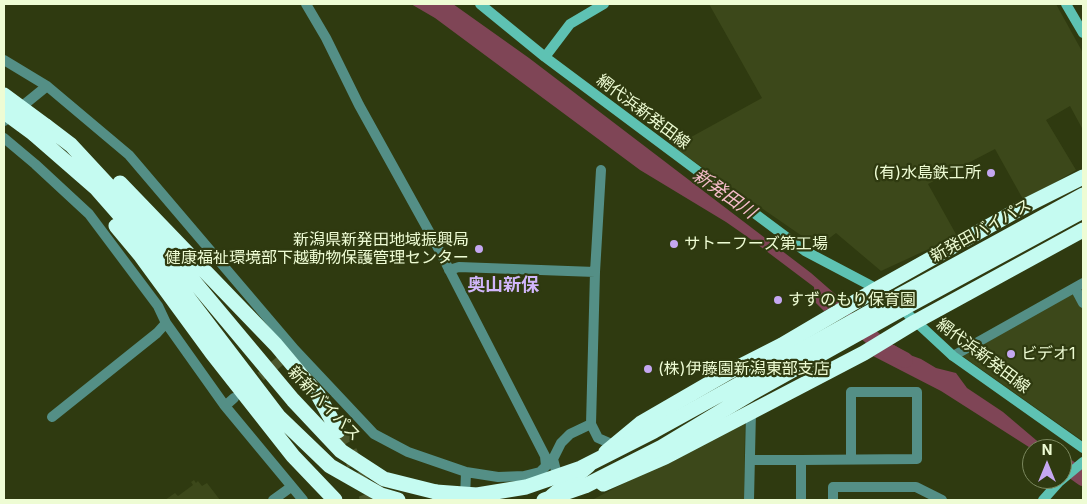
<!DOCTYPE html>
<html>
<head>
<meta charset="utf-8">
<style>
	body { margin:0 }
	#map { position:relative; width:1087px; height:504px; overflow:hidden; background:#2f3a10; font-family:Inter,sans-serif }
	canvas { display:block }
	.frame { position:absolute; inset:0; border:5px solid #eefcd4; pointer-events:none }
	.north { position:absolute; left:1022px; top:439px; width:50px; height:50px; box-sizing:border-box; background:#2f3a10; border:1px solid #7b885e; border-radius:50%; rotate:0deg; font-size:14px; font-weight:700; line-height:20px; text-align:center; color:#eefcd4 }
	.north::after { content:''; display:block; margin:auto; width:18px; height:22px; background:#c5a7f1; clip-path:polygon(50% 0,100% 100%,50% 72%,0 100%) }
</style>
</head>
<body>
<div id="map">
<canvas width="1087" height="504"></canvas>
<div class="frame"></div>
<div class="north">N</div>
</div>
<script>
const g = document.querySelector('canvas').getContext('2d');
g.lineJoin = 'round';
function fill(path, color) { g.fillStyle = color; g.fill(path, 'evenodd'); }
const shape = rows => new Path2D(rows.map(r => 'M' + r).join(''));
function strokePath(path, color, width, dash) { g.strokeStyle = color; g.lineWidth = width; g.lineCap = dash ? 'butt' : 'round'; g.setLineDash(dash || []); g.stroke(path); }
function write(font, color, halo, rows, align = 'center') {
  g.font = font + ' Inter,"Noto Sans JP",sans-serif'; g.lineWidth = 4.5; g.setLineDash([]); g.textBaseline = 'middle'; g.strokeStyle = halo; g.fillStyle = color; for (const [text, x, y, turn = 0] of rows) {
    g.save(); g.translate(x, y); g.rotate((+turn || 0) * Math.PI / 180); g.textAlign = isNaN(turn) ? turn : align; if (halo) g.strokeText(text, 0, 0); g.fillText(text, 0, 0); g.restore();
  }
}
fill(shape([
	[709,4,1056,4,1083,53,1083,130,1070,106,1046,120,1076,170,1024,201,995,149,928,184,957,236,881,271,836,233,818,247,673,147,762,98],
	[1083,287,1083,441,961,355],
	[745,420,744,500,592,500],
	[194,480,196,483,198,481,202,486,207,483,220,500,165,500,175,493,178,496,193,485,191,482]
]), '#3c481a');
fill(shape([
	[411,4,453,4,529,58,811,273,843,301,824,311,815,302,814,287,749,238,726,222,640,170,435,18],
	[894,345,910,355,921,359,936,368,956,373,967,388,1003,412,1036,440,1050,449,1032,449,941,391,873,356]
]), '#7f4556');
strokePath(shape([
	[853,321,886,350,905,360],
	[1062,463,1083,478]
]), '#7f4556', 16);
strokePath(shape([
	[249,386,290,353]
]), '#4c572d', 10, [10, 5]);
strokePath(shape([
	[338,431,349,450,368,500]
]), '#4c572d', 15, [15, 8]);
strokePath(shape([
	[306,4,326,38,359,105,436,244,545,456,546,466],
	[4,60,47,86,129,155,295,350,374,434,408,452,466,472,498,477,524,476,540,472,553,459],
	[4,121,47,86],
	[4,138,35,164,89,214,158,306,166,323,225,406,303,500],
	[601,170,595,272,591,424,598,438,614,445],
	[449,270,459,267,595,272],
	[1075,288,1083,303],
	[953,356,1083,283],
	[225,406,234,398],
	[52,417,157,333,166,323],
	[750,460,801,460,917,459,917,392,851,392,851,459],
	[801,460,801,500],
	[559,482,553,459,561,443,570,434,591,424],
	[465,499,466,472],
	[273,500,291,487],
	[749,500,751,411],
	[833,500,833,487,916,487,942,500]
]), '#548f86', 10);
strokePath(shape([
	[480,4,545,57,805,251,881,291],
	[1066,4,1083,33],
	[545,57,570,24,604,4],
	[898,305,953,356,1083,448],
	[1043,500,1059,482,1083,462]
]), '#5ec2b3', 10);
strokePath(shape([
	[46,126,71,145,161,242,293,400,341,451,384,479,436,492],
	[34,134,96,188,160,261,279,417,330,466,381,495,398,500],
	[120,183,276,345,318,395,338,431],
	[116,226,141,256,212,353,293,456,335,500],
	[895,298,1083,195],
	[904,308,1083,211],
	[606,452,641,423,729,372,782,345,877,289,1023,207,1083,177],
	[603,484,665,457,864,353,915,322,1083,230],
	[552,496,588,466]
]), '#c5fbf1', 15);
strokePath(shape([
	[4,95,46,126],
	[4,112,34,134],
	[436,492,477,495,526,487,581,468,654,431,895,298],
	[544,500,585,486,662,447,750,394,904,308]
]), '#c5fbf1', 15);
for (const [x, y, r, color] of [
	[991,173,5,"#c5a7f1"],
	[674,244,5,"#c5a7f1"],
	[479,249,5,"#c5a7f1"],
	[778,300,5,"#c5a7f1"],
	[1011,354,5,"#c5a7f1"],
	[648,369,5,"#c5a7f1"]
]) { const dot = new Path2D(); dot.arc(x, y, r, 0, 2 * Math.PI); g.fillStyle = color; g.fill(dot); strokePath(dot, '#2f3a10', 2); }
write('16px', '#eefcd4', '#2f3a10', [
	["網代浜新発田線",643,112,37],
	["新発田バイパス",981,231,-29],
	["網代浜新発田線",983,356,37],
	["新新バイパス",324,404,46]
]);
write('16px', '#eefcd4', '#2f3a10', [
	["(有)水島鉄工所",981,173,"right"],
	["新潟県新発田地域振興局",469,240,"right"],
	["健康福祉環境部下越動物保護管理センター",469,258,"right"],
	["サトーフーズ第工場",684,244],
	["すずのもり保育園",788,300],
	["ビデオ1",1021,354],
	["(株)伊藤園新潟東部支店",658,369]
], 'left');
write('italic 18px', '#f5bcca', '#2f3a10', [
	["新発田川",724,194,35]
]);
write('bold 18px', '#d1b6fb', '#2f3a10', [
	["奥山新保",503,286]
]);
</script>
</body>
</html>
